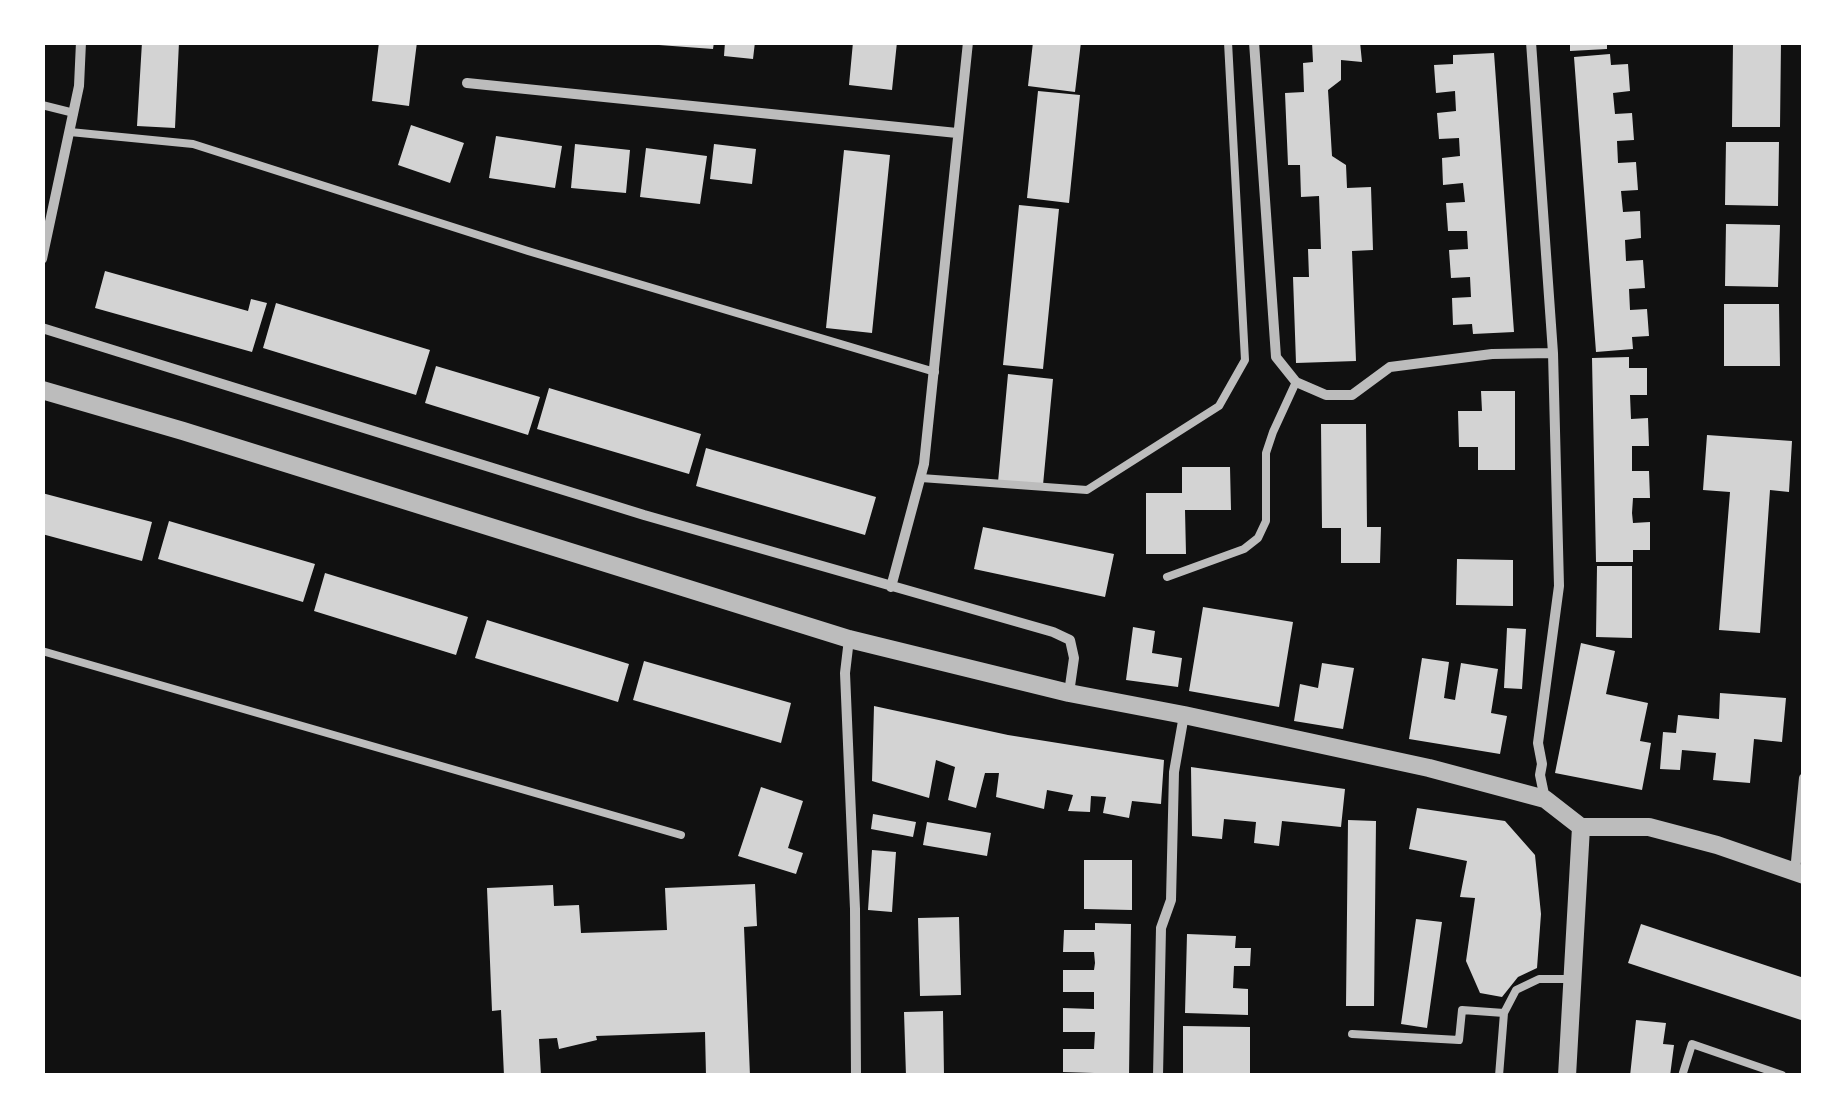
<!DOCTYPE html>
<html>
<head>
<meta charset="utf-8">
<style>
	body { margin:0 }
	#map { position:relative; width:1846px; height:1118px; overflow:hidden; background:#111; font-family:Inter,sans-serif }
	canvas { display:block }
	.frame { position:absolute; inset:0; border:45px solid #fff; pointer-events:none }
</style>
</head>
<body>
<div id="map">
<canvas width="1846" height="1118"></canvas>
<div class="frame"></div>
</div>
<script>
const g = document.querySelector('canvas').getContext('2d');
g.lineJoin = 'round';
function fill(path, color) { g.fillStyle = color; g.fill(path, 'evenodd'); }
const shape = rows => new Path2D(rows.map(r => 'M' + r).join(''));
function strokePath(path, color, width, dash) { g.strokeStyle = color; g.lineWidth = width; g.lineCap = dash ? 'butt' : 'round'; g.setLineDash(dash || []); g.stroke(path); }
fill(shape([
	[142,42,179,42,175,128,137,126],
	[379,42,417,42,409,106,372,101],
	[659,42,714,42,713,49,659,45],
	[725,42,755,42,753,59,724,56],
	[853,42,897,42,892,90,849,85],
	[1033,42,1081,42,1075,92,1028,86],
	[1312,42,1360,42,1362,62,1341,60,1341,80,1328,90,1332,156,1346,165,1347,188,1371,187,1373,250,1352,251,1356,361,1296,363,1293,277,1309,277,1308,249,1321,249,1319,196,1301,197,1300,165,1288,165,1285,93,1304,92,1303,63,1313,62],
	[1570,42,1607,42,1607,49,1570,51],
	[1733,42,1781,42,1780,127,1732,127],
	[1494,53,1514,332,1473,334,1472,324,1453,325,1452,298,1471,297,1470,277,1451,278,1449,250,1468,249,1467,231,1448,231,1446,203,1465,202,1463,183,1443,185,1442,158,1460,156,1459,138,1439,139,1437,113,1456,111,1455,91,1436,93,1434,65,1453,64,1453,55],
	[1610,54,1611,65,1628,64,1630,91,1613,93,1615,114,1632,113,1634,140,1617,141,1618,163,1636,162,1638,190,1621,191,1623,212,1640,211,1641,238,1625,240,1626,261,1643,260,1645,288,1629,289,1630,310,1647,309,1649,336,1632,337,1633,349,1596,352,1574,57],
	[1038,91,1080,95,1069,203,1027,198],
	[411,125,464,143,450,183,398,165],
	[496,136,562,146,555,188,489,178],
	[1726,142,1779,142,1778,206,1725,205],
	[575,144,630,150,626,193,571,188],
	[714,144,756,149,752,184,710,179],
	[646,148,707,156,700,204,640,197],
	[844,150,890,155,872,333,826,328],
	[1019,205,1059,209,1043,369,1003,365],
	[1726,224,1780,225,1778,287,1725,286],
	[105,271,248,311,251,299,267,303,252,352,95,308],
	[276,303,430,350,416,395,263,348],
	[1724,304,1779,304,1780,366,1724,366],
	[1629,357,1629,368,1647,368,1647,395,1630,395,1631,419,1648,418,1649,446,1632,446,1632,471,1649,471,1650,498,1633,498,1632,513,1633,523,1650,522,1650,550,1633,550,1633,562,1596,562,1592,358],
	[436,366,540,397,528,435,425,403],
	[1008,374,1053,379,1043,485,998,482],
	[549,388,701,434,689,474,537,429],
	[1481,391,1515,391,1515,470,1478,470,1478,447,1459,447,1458,411,1482,411],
	[1321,424,1366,424,1367,527,1381,527,1380,563,1341,563,1341,528,1322,528],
	[1707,435,1792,441,1789,492,1770,490,1760,633,1719,630,1730,492,1703,490],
	[706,448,876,497,865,535,696,486],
	[1182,467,1230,467,1231,510,1185,510,1186,554,1146,554,1146,493,1182,493],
	[42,493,152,522,142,561,42,534],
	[169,521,315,564,303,602,158,559],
	[983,527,1114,554,1105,597,974,569],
	[1457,559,1513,560,1513,606,1456,605],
	[1597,566,1632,566,1632,638,1596,637],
	[325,573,468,617,456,655,314,611],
	[1203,607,1293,622,1279,707,1189,691],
	[487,620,629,664,618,702,475,658],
	[1133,627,1155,631,1152,653,1182,658,1178,687,1126,680],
	[1507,628,1526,629,1522,689,1504,688],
	[1581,643,1615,651,1606,694,1648,703,1640,741,1651,743,1642,790,1555,773],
	[1422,658,1449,662,1444,698,1455,700,1461,663,1498,669,1491,713,1507,716,1500,754,1409,739],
	[644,661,791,703,781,743,633,700],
	[1322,663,1354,668,1343,729,1294,721,1300,684,1318,688],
	[1720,693,1786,698,1782,742,1754,739,1750,783,1713,780,1716,753,1682,750,1680,770,1660,769,1663,732,1676,733,1678,715,1719,719],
	[874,706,1008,735,1164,760,1161,804,1132,801,1129,818,1103,813,1106,797,1091,796,1090,812,1068,811,1073,795,1047,790,1044,809,996,797,999,773,985,773,976,808,948,800,955,767,936,760,929,798,872,781],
	[1191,767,1345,789,1341,827,1282,821,1279,846,1254,843,1256,822,1224,819,1222,839,1192,836],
	[761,787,803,801,788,848,803,853,796,874,738,856],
	[1417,808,1505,821,1535,855,1541,914,1537,968,1518,977,1502,997,1480,993,1466,961,1475,898,1460,897,1467,861,1409,849],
	[873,814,916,822,913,837,871,829],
	[1348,820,1376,821,1374,1006,1346,1006],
	[927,822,991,833,987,856,923,845],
	[872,850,896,852,892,912,868,910],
	[1084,860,1132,860,1132,910,1084,909],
	[755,884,757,926,744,927,750,1076,706,1076,705,1032,596,1036,597,1040,559,1049,557,1038,539,1039,541,1076,504,1076,501,1010,492,1011,487,888,553,885,554,906,579,905,581,933,667,930,665,888],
	[959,917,961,995,920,996,918,918],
	[1416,919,1442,922,1427,1028,1401,1024],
	[1095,923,1131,924,1129,1076,1094,1076,1094,1073,1063,1072,1063,1049,1094,1049,1095,1032,1063,1032,1063,1008,1094,1009,1094,992,1063,992,1063,970,1094,970,1095,963,1094,952,1063,952,1064,930,1095,930],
	[1641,924,1804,978,1804,1021,1628,963],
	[1187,934,1236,936,1235,948,1251,948,1250,966,1234,966,1233,988,1248,989,1248,1015,1185,1013],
	[943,1011,944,1076,906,1076,904,1012],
	[1636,1020,1666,1023,1663,1044,1674,1045,1670,1076,1630,1076],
	[1183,1026,1250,1027,1250,1076,1183,1076]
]), '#d3d3d3');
strokePath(shape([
	[42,105,74,113],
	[70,132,193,144,528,251,935,372],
	[921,478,1087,490,1219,406,1245,360,1228,42],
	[1167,577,1244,549,1258,538,1266,521,1266,453,1273,432,1296,382],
	[42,651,681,835],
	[1352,1034,1459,1040,1462,1010,1504,1013],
	[1499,1076,1504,1013,1516,990,1539,979,1570,979],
	[1682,1076,1692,1044,1782,1075]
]), '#bcbcbc', 8);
strokePath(shape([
	[1254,42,1276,357,1296,382,1326,395,1352,395,1390,367,1492,354,1553,353],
	[1531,42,1553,353,1559,586,1538,743,1542,764,1540,775,1545,799],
	[467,83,957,133],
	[42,259,79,86,81,42],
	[42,328,644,515,1053,632,1070,640,1074,658,1069,693],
	[891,587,924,464,968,42],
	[849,639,845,673,855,909,856,1076],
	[1795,872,1804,778],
	[1158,1076,1161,928,1171,900,1174,772,1184,715]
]), '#bcbcbc', 10);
strokePath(shape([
	[42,390,183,431,849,639,1069,693,1184,715,1429,768,1545,799,1581,827,1649,827,1717,845,1804,875],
	[1567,1076,1581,827]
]), '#bcbcbc', 18);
</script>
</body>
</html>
